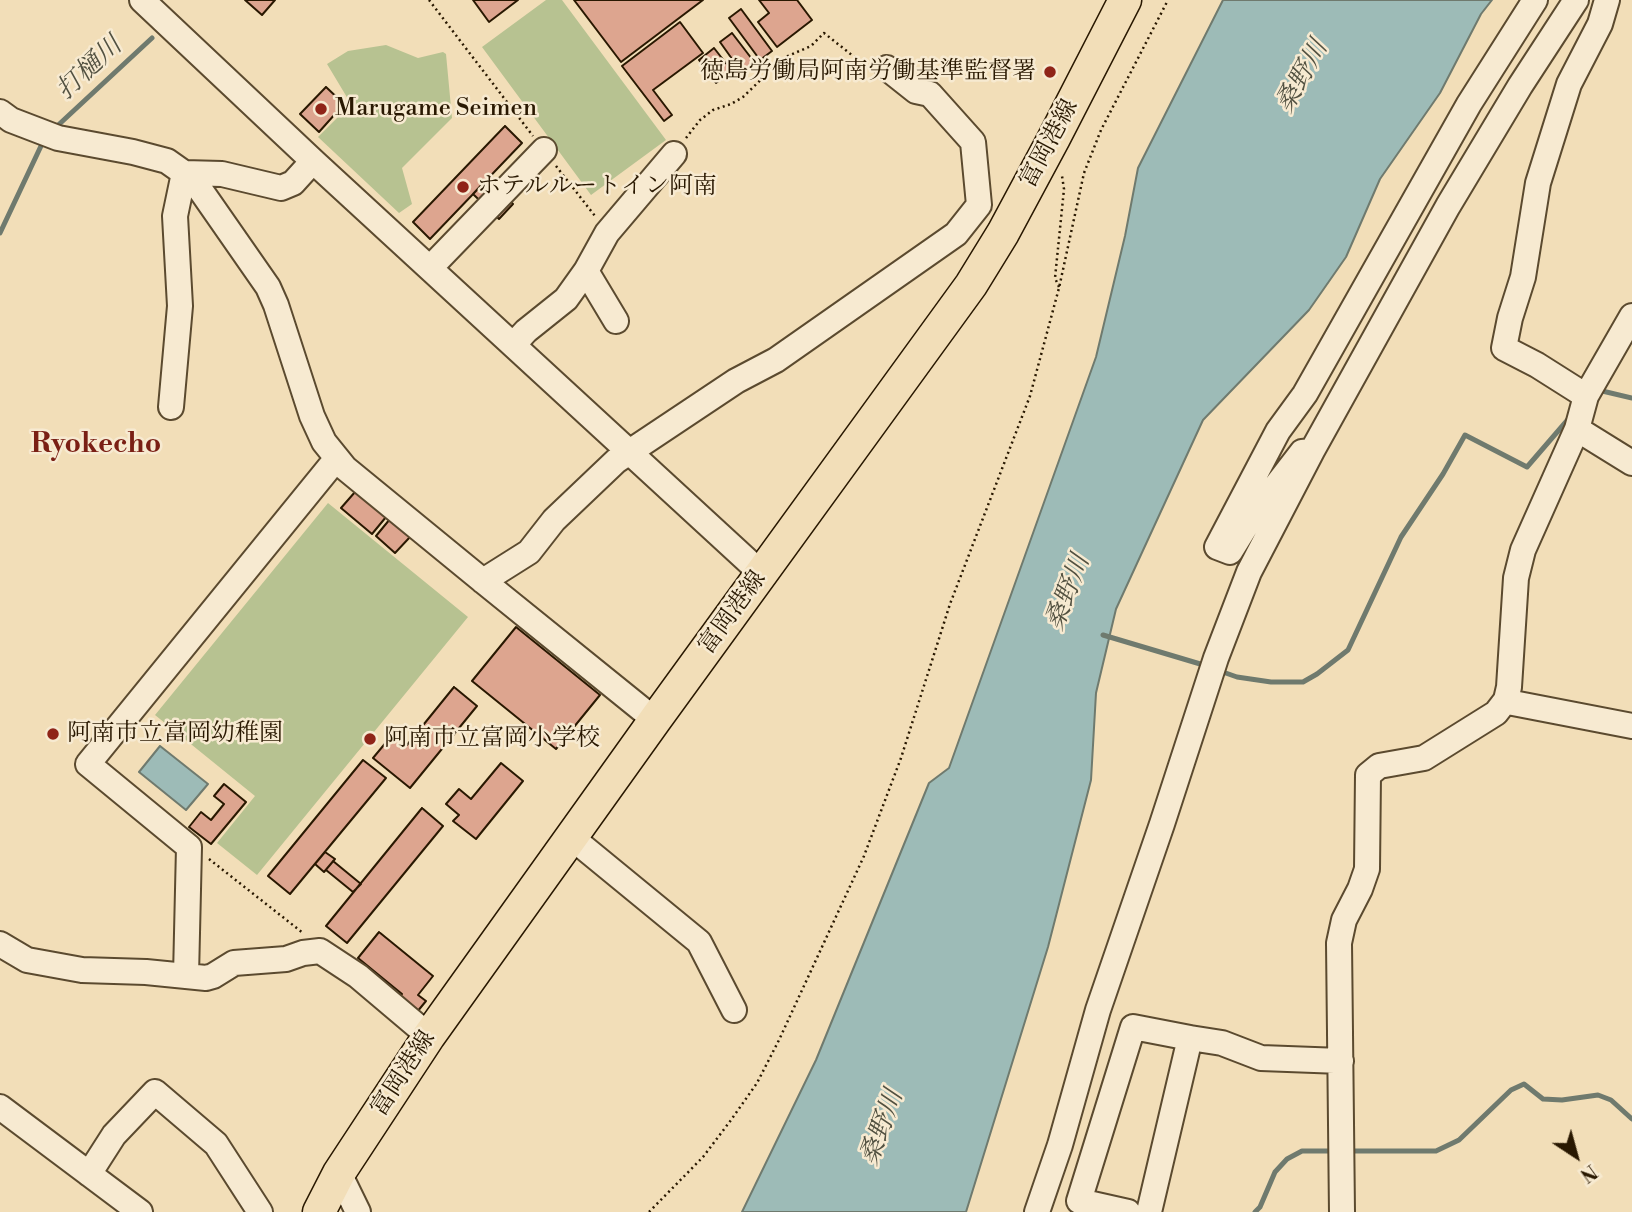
<!DOCTYPE html>
<html>
<head>
<meta charset="utf-8">
<style>
	body { margin:0 }
	#map { position:relative; width:1632px; height:1212px; overflow:hidden; background:#f2deb8; font-family:"Libre Bodoni",serif }
	canvas { display:block }
	.north { position:absolute; left:1541px; top:1121px; width:70px; height:70px; -webkit-text-stroke:5px #f7ead1; paint-order:stroke; rotate:144deg; font-size:19px; font-weight:700; line-height:28px; text-align:center; color:#291801 }
	.north::after { content:''; display:block; margin:auto; width:24px; height:32px; background:#291801; clip-path:polygon(50% 0,100% 100%,50% 72%,0 100%) }
</style>
</head>
<body>
<div id="map">
<canvas width="1632" height="1212"></canvas>
<div class="north">N</div>
</div>
<script>
const g = document.querySelector('canvas').getContext('2d');
g.lineJoin = 'round';
function fill(path, color) { g.fillStyle = color; g.fill(path, 'evenodd'); }
const shape = rows => new Path2D(rows.map(r => 'M' + r).join(''));
function strokePath(path, color, width, dash) { g.strokeStyle = color; g.lineWidth = width; g.lineCap = dash ? 'butt' : 'round'; g.setLineDash(dash || []); g.stroke(path); }
function write(font, color, halo, rows, align = 'center') {
  g.font = font + ' "Libre Bodoni","Noto Serif JP",serif'; g.lineWidth = 5; g.setLineDash([]); g.textBaseline = 'middle'; g.strokeStyle = halo; g.fillStyle = color; for (const [text, x, y, turn = 0] of rows) {
    g.save(); g.translate(x, y); g.rotate((+turn || 0) * Math.PI / 180); g.textAlign = isNaN(turn) ? turn : align; if (halo) g.strokeText(text, 0, 0); g.fillText(text, 0, 0); g.restore();
  }
}
fill(shape([
	[546,0,562,0,666,140,591,195,482,47],
	[386,45,418,58,443,52,446,54,452,118,402,168,412,204,399,213,318,137,351,104,327,64,348,51],
	[328,503,468,617,257,875,217,843,255,796,155,715]
]), '#b7c291');
const water = shape([
	[1223,0,1492,0,1481,14,1440,93,1380,179,1346,257,1309,310,1203,420,1116,609,1096,693,1091,780,1048,947,966,1212,742,1212,816,1060,929,783,949,768,1096,357,1125,236,1138,168,1223,0],
	[160,746,208,784,186,810,139,772,160,746]
]);
fill(water, '#9dbbb7');
strokePath(water, '#6f7a6e', 2);
strokePath(shape([
	[54,129,152,38],
	[0,233,41,146],
	[1598,390,1632,398],
	[1103,635,1207,666],
	[1220,671,1237,677,1271,682,1303,682,1317,674,1348,650,1401,537,1443,474,1465,435,1527,467,1571,416],
	[1347,1151,1436,1151,1459,1140,1511,1090,1524,1084,1543,1099,1562,1100,1598,1095,1611,1100,1632,1119],
	[1255,1212,1260,1207,1275,1172,1287,1159,1302,1151,1334,1151]
]), '#6f7a6e', 5);
const building = shape([
	[245,0,275,0,262,15,245,0],
	[473,0,518,0,489,22,473,0],
	[574,0,703,0,621,62,574,0],
	[759,0,797,0,812,20,777,47,758,22,769,13,759,0],
	[741,9,772,51,760,60,729,18,741,9],
	[680,22,703,53,653,90,672,115,664,121,622,66,680,22],
	[732,33,755,63,742,73,720,42,732,33],
	[714,48,732,71,716,83,699,60,714,48],
	[326,87,344,104,319,132,300,114,326,87],
	[505,126,522,143,430,239,413,222,505,126],
	[487,179,513,204,499,219,473,194,487,179],
	[355,492,386,517,372,534,341,508,355,492],
	[390,519,410,537,395,553,376,536,390,519],
	[516,627,600,695,556,749,472,681,516,627],
	[454,687,477,706,410,788,373,758,393,734,407,745,454,687],
	[363,760,386,778,290,894,268,876,363,760],
	[501,763,523,781,476,839,453,821,459,815,446,804,459,789,471,799,501,763],
	[224,784,246,802,211,844,189,827,201,812,211,820,224,804,214,796,224,784],
	[422,808,443,826,347,943,326,926,422,808],
	[325,852,335,859,324,872,315,864,325,852],
	[333,861,361,884,353,892,326,870,333,861],
	[379,932,433,976,418,995,426,1001,417,1012,399,998,402,994,358,958,379,932]
]);
fill(building, '#dda58f');
strokePath(building, '#291801', 2);
const minor = shape([
	[142,0,313,161,762,574],
	[0,112,11,120,58,138,133,152,167,161,184,173,197,185,268,287,276,305,312,416,324,442,345,468,483,581,655,720],
	[430,268,544,150],
	[586,271,616,321],
	[513,345,526,331,566,299,586,271,607,233,674,154],
	[1586,396,1537,365,1504,348,1510,318,1523,277,1538,183,1569,84,1600,24,1607,0],
	[171,407,180,306,175,216,184,173,222,174,281,188,293,183,313,161],
	[1577,429,1632,463],
	[1312,451,1448,206,1520,86,1576,0],
	[483,581,529,552,554,520,616,461,736,381,776,360,956,234,979,205,973,142,930,94,916,91,887,68],
	[1506,700,1513,703,1632,726],
	[571,837,699,942,734,1010],
	[0,944,27,960,82,970,146,972,206,978,213,976,234,963,286,959,303,953,320,951,358,976,429,1036],
	[186,976,189,847,88,764,337,458],
	[0,1107,140,1212],
	[339,1173,358,1212],
	[89,1174,114,1135,155,1092,216,1144,260,1212],
	[1037,1212,1060,1145,1098,1010,1162,824,1216,658,1249,572,1312,451,1302,452,1251,518,1230,552,1217,547,1278,431,1305,394,1469,104,1535,0],
	[1128,1212,1079,1201,1133,1027,1190,1038],
	[1149,1212,1190,1038,1222,1043,1261,1058,1341,1061],
	[1342,1212,1339,943,1344,920,1360,889,1367,869,1368,775,1379,766,1424,758,1496,713,1506,700,1509,687,1516,578,1523,550,1577,429,1586,396,1632,316]
]);
const major = shape([
	[319,1212,339,1173,429,1036,655,720,971,285,1003,233,1054,138,1125,0]
]);
strokePath(minor, '#5b4a2f', 28);
strokePath(major, '#291801', 35);
strokePath(shape([
	[429,0,533,136],
	[686,138,700,120,713,110,731,104,743,97,774,67,788,56,811,46,824,33,862,63],
	[556,166,595,216],
	[1059,287,1055,278,1064,189,1062,176],
	[209,859,303,933],
	[649,1212,703,1157,731,1120,757,1083,779,1040,864,856,901,758,950,604,1030,396,1059,288,1084,173,1101,130,1168,0]
]), '#291801', 2.5, [2, 3.5]);
strokePath(minor, '#f7ead1', 24);
strokePath(major, '#f2deb8', 32);
for (const [x, y, r, color] of [
	[1050,72,7,"#8f2418"],
	[321,109,7,"#8f2418"],
	[463,187,7,"#8f2418"],
	[53,734,7,"#8f2418"],
	[370,739,7,"#8f2418"]
]) { const dot = new Path2D(); dot.arc(x, y, r, 0, 2 * Math.PI); g.fillStyle = color; g.fill(dot); strokePath(dot, '#f7ead1', 2.5); }
write('24px', '#291801', '#f7ead1', [
	["徳島労働局阿南労働基準監督署",1036,72,"right"],
	["Marugame Seimen",335,109],
	["ホテルルートイン阿南",477,187],
	["阿南市立富岡幼稚園",67,734],
	["阿南市立富岡小学校",384,739]
], 'left');
write('24px', '#291801', '#f7ead1', [
	["富岡港線",1050,144,-62],
	["富岡港線",733,613,-54],
	["富岡港線",404,1074,-57]
]);
write('italic 26px', '#525141', '#f7ead1', [
	["打樋川",90,69,-43],
	["桑野川",1303,77,-61],
	["桑野川",1069,593,-69],
	["桑野川",883,1128,-70]
]);
write('bold 28px', '#7a1f14', '#f7ead1', [
	["Ryokecho",96,445]
]);
</script>
</body>
</html>
